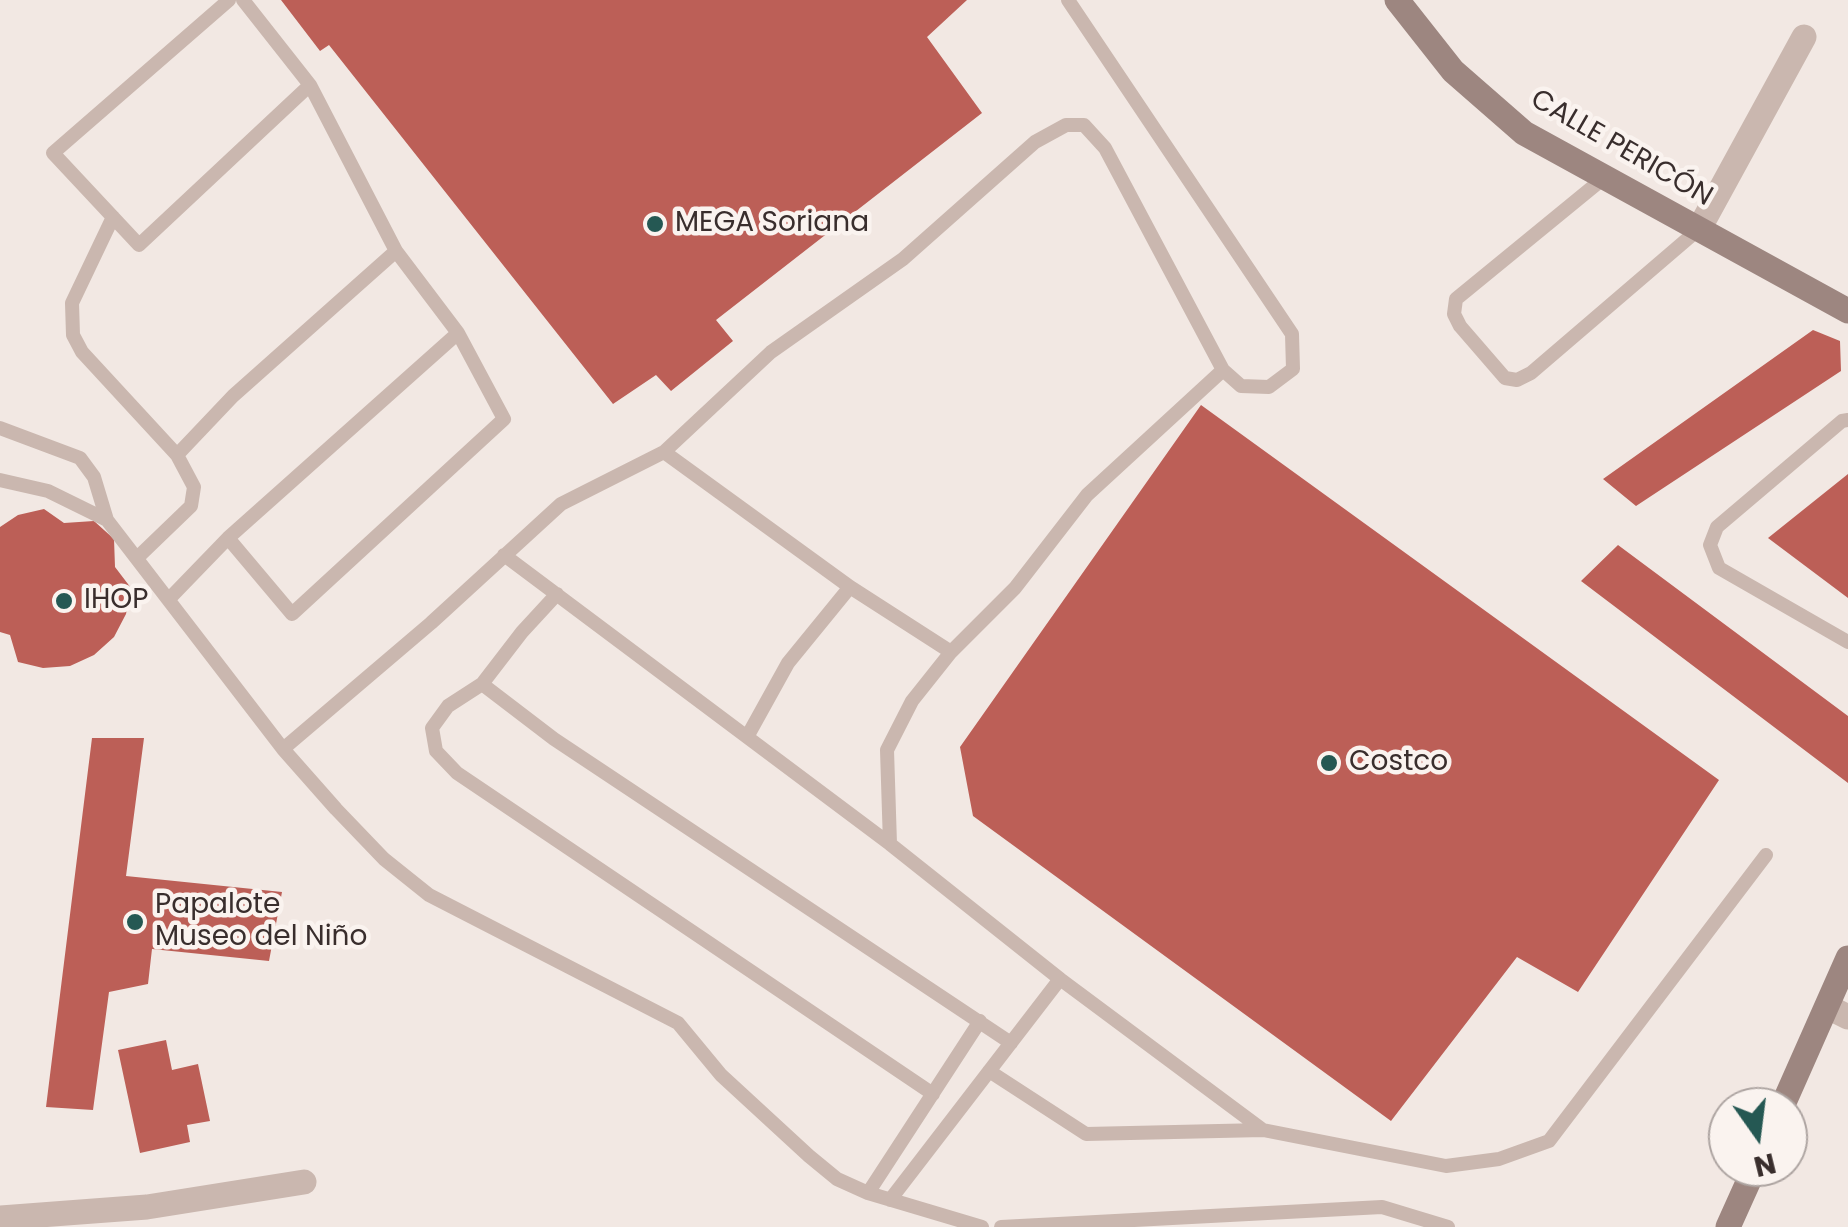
<!DOCTYPE html>
<html>
<head>
<meta charset="utf-8">
<style>
	body { margin:0 }
	#map { position:relative; width:1848px; height:1227px; overflow:hidden; background:#f2e8e3; font-family:Poppins,sans-serif }
	canvas { display:block }
	.north { position:absolute; left:1708px; top:1087px; width:100px; height:100px; box-sizing:border-box; background:#faf3ef; border:2px solid #ada4a1; border-radius:50%; rotate:166deg; font-size:28px; font-weight:700; line-height:40px; text-align:center; color:#392e2d }
	.north::after { content:''; display:block; margin:auto; width:35px; height:45px; background:#255853; clip-path:polygon(50% 0,100% 100%,50% 72%,0 100%) }
</style>
</head>
<body>
<div id="map">
<canvas width="1848" height="1227"></canvas>
<div class="north">N</div>
</div>
<script>
const g = document.querySelector('canvas').getContext('2d');
g.lineJoin = 'round';
function fill(path, color) { g.fillStyle = color; g.fill(path, 'evenodd'); }
const shape = rows => new Path2D(rows.map(r => 'M' + r).join(''));
function strokePath(path, color, width, dash) { g.strokeStyle = color; g.lineWidth = width; g.lineCap = dash ? 'butt' : 'round'; g.setLineDash(dash || []); g.stroke(path); }
function write(font, color, halo, rows, align = 'center') {
  g.font = font + ' Poppins,sans-serif'; g.lineWidth = 9; g.setLineDash([]); g.textBaseline = 'middle'; g.strokeStyle = halo; g.fillStyle = color; for (const [text, x, y, turn = 0] of rows) {
    g.save(); g.translate(x, y); g.rotate((+turn || 0) * Math.PI / 180); g.textAlign = isNaN(turn) ? turn : align; if (halo) g.strokeText(text, 0, 0); g.fillText(text, 0, 0); g.restore();
  }
}
fill(shape([
	[281,0,967,0,927,37,982,113,716,320,733,341,671,391,656,375,613,404,329,45,320,51],
	[1813,330,1840,341,1841,371,1636,506,1603,479],
	[1201,405,1719,780,1578,992,1517,957,1391,1121,973,816,960,747],
	[1848,474,1848,598,1768,538],
	[44,509,64,523,94,521,114,539,115,567,131,588,126,614,114,637,94,655,70,666,43,668,18,662,10,635,0,632,0,527,18,515],
	[1618,545,1848,716,1848,783,1581,581],
	[92,738,144,738,126,876,282,892,269,961,152,949,148,984,109,992,93,1110,46,1107],
	[166,1040,172,1070,198,1064,210,1121,187,1125,190,1142,140,1153,118,1050]
]), '#bc5f57');
strokePath(shape([
	[229,0,53,153,139,245,310,85],
	[243,0,310,85,396,251],
	[1605,177,1456,299,1454,314,1460,326,1505,378,1517,380,1531,373,1699,229],
	[113,217,72,303,73,335,82,352,177,455],
	[1848,420,1842,421,1717,527,1710,545,1719,568,1848,642],
	[0,428,80,458,94,477,107,520,283,749,336,809,384,859,429,895,678,1023,721,1075,809,1156,837,1179,868,1193,982,1227],
	[664,452,850,587,951,652],
	[0,480,48,491,107,520],
	[228,538,292,614,504,419,458,333],
	[504,555,890,844,1060,979],
	[137,558,191,506,194,487,177,455,233,396,396,251,458,333,228,538,169,599],
	[482,684,522,632,557,594],
	[747,737,788,663,850,587],
	[283,749,431,623,561,504,664,452,771,352,903,259,1035,142,1066,125,1084,125,1105,148,1223,370,1241,386,1269,387,1293,369,1292,334,1068,0],
	[890,844,887,750,912,701,951,652,1015,588,1087,495,1223,370],
	[989,1071,1086,1134,1263,1130],
	[933,1094,457,773,436,751,432,728,448,706,482,684,554,739,1011,1043],
	[868,1193,980,1021],
	[890,1200,1060,979,1263,1130,1446,1166,1499,1159,1549,1141,1766,855],
	[1001,1227,1382,1207,1448,1227]
]), '#cab7af', 14);
strokePath(shape([
	[1699,229,1804,37],
	[1828,1007,1848,1017],
	[0,1218,147,1207,304,1182]
]), '#cab7af', 25);
strokePath(shape([
	[1397,0,1453,71,1524,133,1848,311],
	[1782,1107,1848,958],
	[1728,1227,1755,1167]
]), '#9d8680', 25);
for (const [x, y, r, color] of [
	[655,224,10,"#255853"],
	[64,601,10,"#255853"],
	[1329,763,10,"#255853"],
	[135,922,10,"#255853"]
]) { const dot = new Path2D(); dot.arc(x, y, r, 0, 2 * Math.PI); g.fillStyle = color; g.fill(dot); strokePath(dot, '#faf3ef', 4); }
write('28px', '#392e2d', '#faf3ef', [
	["CALLE PERICÓN",1621,149,30]
]);
write('28px', '#392e2d', '#faf3ef', [
	["MEGA Soriana",675,224],
	["IHOP",84,601],
	["Costco",1349,763],
	["Papalote",155,906],
	["Museo del Niño",155,938]
], 'left');
</script>
</body>
</html>
